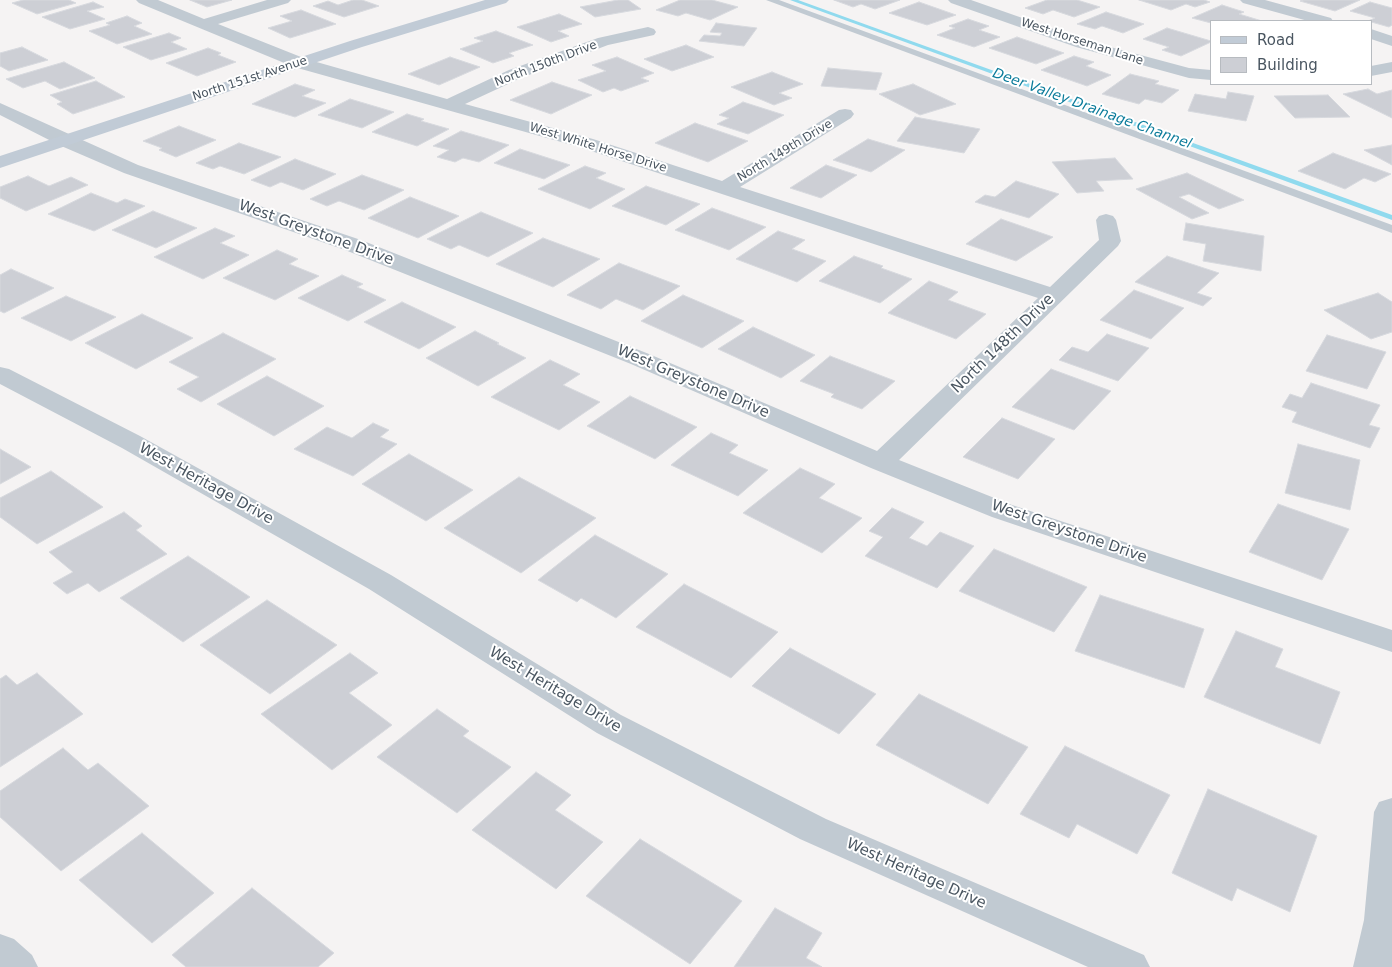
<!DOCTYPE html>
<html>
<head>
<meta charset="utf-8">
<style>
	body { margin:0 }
	#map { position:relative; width:1392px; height:967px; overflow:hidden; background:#f5f3f3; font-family:"DejaVu Sans",sans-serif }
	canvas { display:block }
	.legend { position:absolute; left:1210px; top:20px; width:162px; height:65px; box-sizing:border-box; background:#fff; border:1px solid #b7bbc0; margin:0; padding:6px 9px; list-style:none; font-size:15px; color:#4a5661 }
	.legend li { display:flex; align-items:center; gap:10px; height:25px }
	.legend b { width:25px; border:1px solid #b7bbc0 }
</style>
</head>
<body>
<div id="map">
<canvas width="1392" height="967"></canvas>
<ul class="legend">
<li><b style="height:6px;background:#c1cbd6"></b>Road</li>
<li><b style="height:14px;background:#cdcfd5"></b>Building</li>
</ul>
</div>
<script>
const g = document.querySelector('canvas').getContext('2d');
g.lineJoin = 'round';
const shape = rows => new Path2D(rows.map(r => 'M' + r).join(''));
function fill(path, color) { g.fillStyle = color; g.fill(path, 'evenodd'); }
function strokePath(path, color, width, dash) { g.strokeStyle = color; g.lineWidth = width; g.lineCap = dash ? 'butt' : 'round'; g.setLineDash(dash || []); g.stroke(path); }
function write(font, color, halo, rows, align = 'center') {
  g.font = font + ' "DejaVu Sans",sans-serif'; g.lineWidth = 4; g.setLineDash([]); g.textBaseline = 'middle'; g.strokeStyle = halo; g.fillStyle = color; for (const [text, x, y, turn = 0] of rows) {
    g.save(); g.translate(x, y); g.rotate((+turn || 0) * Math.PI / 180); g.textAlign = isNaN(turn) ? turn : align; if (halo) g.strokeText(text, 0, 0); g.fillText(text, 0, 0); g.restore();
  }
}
fill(shape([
	[790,0,798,0,1392,215,1392,220,790,0]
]), '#90daee');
const building = shape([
	[23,0,69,0,76,3,37,14,12,3,23,0],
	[190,0,232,0,207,7,190,0],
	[353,0,362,0,379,6,344,17,313,6,328,1,338,5,353,0],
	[618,0,628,0,641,9,595,17,580,7,618,0],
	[680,0,712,0,738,7,710,20,686,13,678,16,656,10,680,0],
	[834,0,900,0,875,9,861,4,853,7,834,0],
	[1047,0,1077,0,1100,7,1074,17,1053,10,1043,14,1025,8,1047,0],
	[1139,0,1204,0,1210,2,1195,7,1186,4,1171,10,1139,0],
	[1303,0,1360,0,1335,11,1300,1,1303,0],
	[93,2,104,7,87,11,105,19,70,29,42,17,93,2],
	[919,2,956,15,927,25,889,13,919,2],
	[1370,2,1392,8,1392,25,1389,27,1368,21,1375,18,1350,11,1370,2],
	[1222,5,1244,12,1239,14,1262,21,1211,21,1211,23,1192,18,1222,5],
	[301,10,336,24,290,38,268,28,292,21,280,16,301,10],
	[1106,12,1144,24,1123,33,1102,26,1095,29,1077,24,1106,12],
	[559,14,582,24,558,31,569,36,551,42,517,27,559,14],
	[127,16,142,23,134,26,152,34,117,44,89,31,110,25,106,23,127,16],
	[968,19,989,26,979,30,1000,37,974,47,937,35,955,28,949,26,968,19],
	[716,23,757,28,744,46,699,41,704,35,720,36,722,33,710,32,716,23],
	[1167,28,1211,41,1211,42,1181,56,1162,50,1169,47,1143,39,1167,28],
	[496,31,533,45,509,53,514,56,493,63,460,49,483,41,474,38,496,31],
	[169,33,181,38,171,42,187,49,151,60,123,47,169,33],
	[1017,37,1064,53,1036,64,989,48,1017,37],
	[686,45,714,57,672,71,644,59,686,45],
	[22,47,48,60,9,71,0,66,0,53,22,47],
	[208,48,221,53,218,55,236,62,197,76,166,63,208,48],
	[1074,56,1094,62,1086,66,1111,75,1087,86,1041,70,1074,56],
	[450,57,480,67,439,85,408,74,450,57],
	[617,57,654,73,641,78,649,81,621,91,614,88,603,92,578,80,606,71,592,65,617,57],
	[64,62,95,78,60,89,45,81,23,88,6,79,64,62],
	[828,68,882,73,876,90,821,86,828,68],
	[772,72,803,84,779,93,792,98,774,105,731,87,772,72],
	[1130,74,1159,81,1155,84,1179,90,1162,103,1145,99,1139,104,1102,94,1130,74],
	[96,81,125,97,73,114,57,104,62,102,50,95,96,81],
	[552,82,592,95,551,114,510,100,552,82],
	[295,84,315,90,302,96,326,103,295,117,252,104,295,84],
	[913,84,956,104,920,115,879,94,913,84],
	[1368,89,1377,94,1392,90,1392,118,1343,94,1368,89],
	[1228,92,1254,96,1246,121,1188,111,1195,94,1226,99,1228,92],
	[1328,95,1350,117,1295,118,1274,96,1328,95],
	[350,99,394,112,362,128,318,115,350,99],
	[743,102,784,115,748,134,717,124,729,118,719,115,743,102],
	[407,114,424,119,421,121,449,129,417,146,372,132,407,114],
	[915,117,980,129,964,153,897,141,915,117],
	[695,123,748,141,708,162,655,143,695,123],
	[179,126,216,140,176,157,159,150,162,148,143,141,179,126],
	[461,131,509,145,479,162,463,158,455,162,437,157,449,150,433,146,461,131],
	[868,139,905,150,871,172,833,160,868,139],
	[239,143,281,157,244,174,220,166,213,169,196,163,239,143],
	[1392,145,1392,165,1364,150,1392,145],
	[520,149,570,165,544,179,494,163,520,149],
	[1333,153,1391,174,1375,182,1364,178,1345,189,1298,171,1333,153],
	[1115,158,1133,179,1096,181,1104,191,1077,193,1052,162,1115,158],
	[295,159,336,174,303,190,281,182,270,187,251,180,295,159],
	[826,165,857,175,821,198,790,188,826,165],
	[585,166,606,173,596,178,625,189,590,209,538,189,585,166],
	[1187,173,1244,200,1219,209,1189,194,1179,197,1209,213,1192,219,1136,189,1187,173],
	[362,175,404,190,364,210,339,201,327,206,310,199,362,175],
	[28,176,49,186,71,177,88,185,26,211,0,198,0,187,28,176],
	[1016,181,1059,194,1029,218,975,202,985,195,995,197,1016,181],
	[646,186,700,204,666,225,612,206,646,186],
	[91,193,117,203,125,199,145,206,94,231,48,214,91,193],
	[410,197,459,216,418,238,368,218,410,197],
	[712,208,766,227,729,250,675,230,712,208],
	[153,211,197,228,156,248,112,230,153,211],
	[481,212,533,233,488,257,459,245,451,249,427,239,481,212],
	[1001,219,1053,237,1016,261,966,244,1001,219],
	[1186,223,1264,236,1261,271,1203,261,1206,244,1183,240,1186,223],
	[215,228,235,236,220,243,249,255,203,279,154,257,215,228],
	[778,231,805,240,792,249,826,261,797,282,736,259,778,231],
	[543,238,600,259,553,287,496,264,543,238],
	[277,250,298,259,289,264,319,276,275,300,223,278,277,250],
	[854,256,883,266,881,268,912,279,880,303,819,281,854,256],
	[1167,256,1219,273,1197,293,1212,298,1203,306,1135,282,1167,256],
	[619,263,680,286,643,310,616,299,601,309,567,295,619,263],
	[11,269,54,288,4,313,0,311,0,275,11,269],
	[342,275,363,284,357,287,386,300,348,321,298,298,342,275],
	[929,281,958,292,948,300,986,314,956,339,888,313,929,281],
	[1134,290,1184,308,1151,339,1100,320,1134,290],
	[1378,293,1392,302,1392,332,1371,339,1324,310,1378,293],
	[683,295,744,321,702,348,641,321,683,295],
	[66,296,116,317,71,341,21,318,66,296],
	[402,302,456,327,419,349,364,322,402,302],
	[142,314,193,338,136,369,85,343,142,314],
	[753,327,815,355,781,378,718,349,753,327],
	[475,331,499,343,497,344,526,358,478,386,426,358,475,331],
	[223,333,276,359,201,402,177,389,199,377,169,362,223,333],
	[1107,334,1149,348,1118,381,1059,360,1072,347,1088,352,1107,334],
	[1327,335,1386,352,1367,389,1306,371,1327,335],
	[830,356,895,381,862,409,831,397,834,394,800,381,830,356],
	[550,360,580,374,563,385,600,402,559,430,491,397,550,360],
	[1051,369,1111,391,1074,430,1012,407,1051,369],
	[267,376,324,406,274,436,217,404,267,376],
	[1311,383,1380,405,1369,425,1380,428,1370,448,1292,422,1297,412,1282,407,1290,394,1302,398,1311,383],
	[630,396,697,427,655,459,587,426,630,396],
	[1002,418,1055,439,1018,479,963,457,1002,418],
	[373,423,389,430,380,437,397,444,353,476,294,449,327,427,352,438,373,423],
	[711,433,738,445,729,453,768,470,738,496,671,465,711,433],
	[1298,444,1360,460,1350,510,1285,493,1298,444],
	[0,449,31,467,0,484,0,449],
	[409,454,473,490,426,521,362,484,409,454],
	[800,468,835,484,819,498,862,518,822,553,743,513,800,468],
	[51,471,103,507,37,544,0,517,0,498,51,471],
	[519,477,596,518,521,573,444,528,519,477],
	[1278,504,1349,529,1322,580,1249,552,1278,504],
	[892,508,924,522,909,538,927,546,940,532,974,546,937,588,865,556,883,537,869,531,892,508],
	[124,512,142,526,136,530,167,554,99,592,88,583,67,594,53,583,73,572,49,552,124,512],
	[595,535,668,574,616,618,581,598,577,602,538,580,595,535],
	[994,549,1087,587,1054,632,959,591,994,549],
	[188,556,250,597,183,642,120,598,188,556],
	[684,584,778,632,731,678,636,627,684,584],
	[1100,595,1204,629,1184,688,1075,651,1100,595],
	[267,600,337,645,270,694,200,645,267,600],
	[1236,631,1283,649,1275,667,1340,692,1320,744,1204,697,1236,631],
	[790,648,876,694,839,734,752,686,790,648],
	[350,653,378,673,349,693,392,725,332,770,261,714,350,653],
	[37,673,83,714,0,767,0,679,6,675,17,685,37,673],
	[919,694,1028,747,988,804,876,745,919,694],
	[437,709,469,731,463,736,511,767,457,813,377,757,437,709],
	[1065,746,1170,795,1137,854,1077,824,1069,838,1020,814,1065,746],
	[63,748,88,770,98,763,149,806,61,871,0,817,0,791,63,748],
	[536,772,571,795,555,810,603,842,556,889,472,830,536,772],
	[1208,789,1317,836,1290,912,1237,888,1232,901,1172,873,1208,789],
	[142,833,214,893,152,943,79,880,142,833],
	[640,839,742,901,690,964,586,896,640,839],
	[252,888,334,953,318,967,186,967,172,955,252,888],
	[775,908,822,933,806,958,822,967,734,967,775,908]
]);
fill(building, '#cdcfd5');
strokePath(building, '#d7d9de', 1);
fill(shape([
	[766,0,779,0,1392,225,1392,233,766,0]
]), '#c1cad2');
fill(shape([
	[136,0,158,0,204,19,267,0,291,0,288,3,218,24,306,59,447,99,509,70,598,38,648,27,654,29,656,32,654,35,608,45,521,78,465,104,593,139,722,181,839,110,845,109,851,110,854,114,851,118,740,187,1050,287,1099,240,1096,220,1099,216,1106,214,1113,216,1116,220,1121,241,1118,246,899,460,1012,505,1392,630,1392,652,992,517,871,468,631,364,345,250,124,173,59,145,0,115,0,103,138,165,361,240,649,354,877,451,1038,298,579,147,294,67,139,3,136,0],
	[948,0,971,0,1088,41,1189,68,1211,70,1211,80,1189,78,1076,47,951,3,948,0],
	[1240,0,1265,0,1331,18,1333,21,1308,21,1243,3,1240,0],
	[1371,29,1392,36,1392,46,1371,39,1371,29],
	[1392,62,1392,72,1371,76,1371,66,1392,62],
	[0,367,9,369,140,436,391,575,621,715,826,819,1144,955,1150,967,1088,967,800,839,597,733,369,589,122,448,0,384,0,367],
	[1392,798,1392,967,1353,967,1364,920,1374,812,1379,802,1392,798],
	[0,934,14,939,32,955,38,967,0,967,0,934]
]), '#c1cad2');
fill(shape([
	[485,0,509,0,506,3,362,47,0,168,0,156,350,41,485,0]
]), '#c1cbd6');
write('12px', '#4a5661', '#fff', [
	["West Horseman Lane",1082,42,18],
	["North 150th Drive",546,64,-21],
	["North 151st Avenue",250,79,-18],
	["West White Horse Drive",598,148,17],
	["North 149th Drive",785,151,-31]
]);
write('italic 14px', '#0c7c9b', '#fff', [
	["Deer Valley Drainage Channel",1092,109,20]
]);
write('15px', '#4a5661', '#fff', [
	["West Greystone Drive",316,233,20],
	["North 148th Drive",1003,344,-44],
	["West Greystone Drive",693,382,23],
	["West Heritage Drive",206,484,29],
	["West Greystone Drive",1069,532,19],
	["West Heritage Drive",555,690,31],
	["West Heritage Drive",916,874,24]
]);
</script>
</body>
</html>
